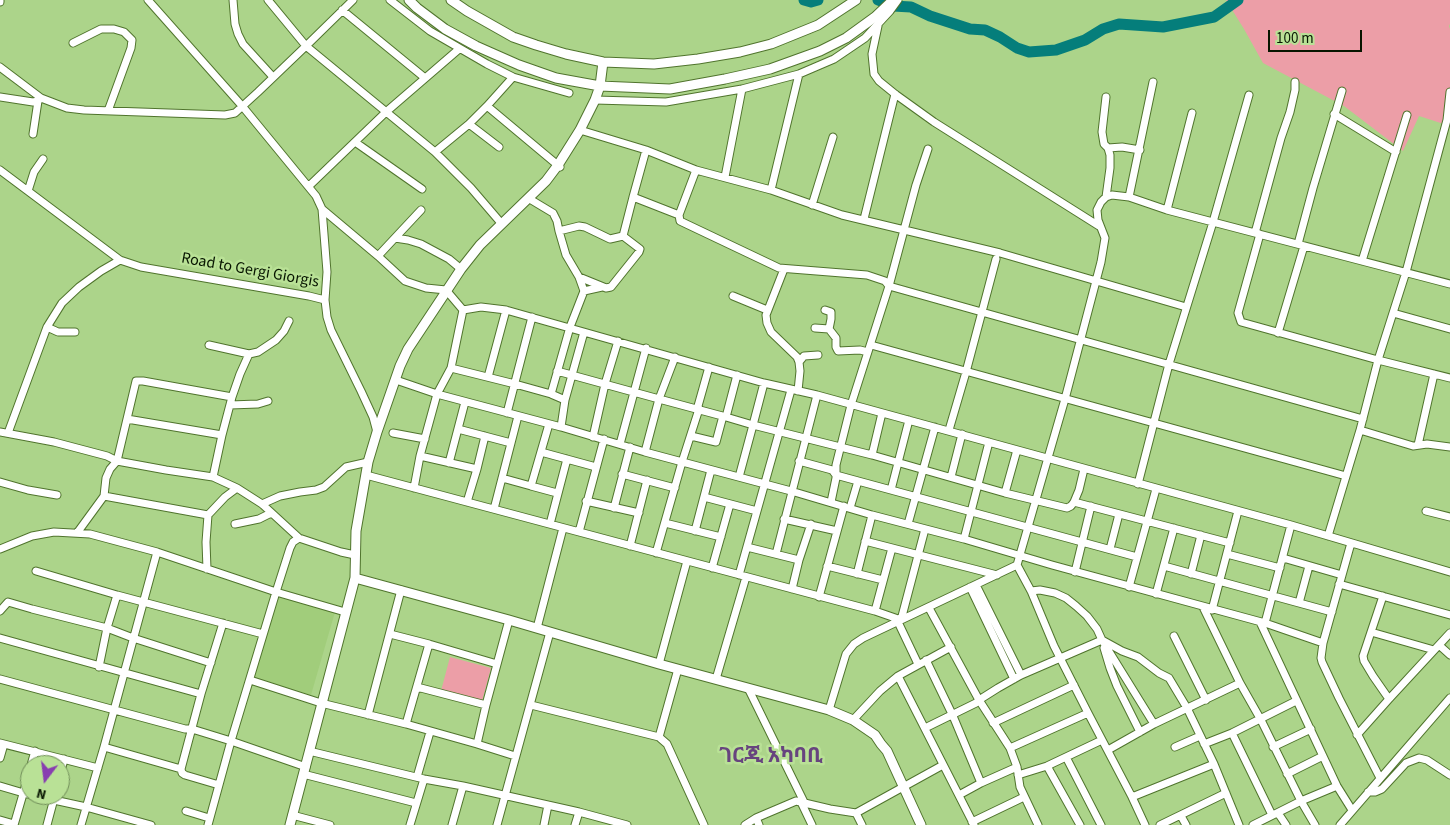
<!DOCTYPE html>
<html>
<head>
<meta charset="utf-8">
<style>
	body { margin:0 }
	#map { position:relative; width:1450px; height:825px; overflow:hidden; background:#acd48a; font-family:"Source Sans 3",sans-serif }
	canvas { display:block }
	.north { position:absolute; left:20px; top:755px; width:50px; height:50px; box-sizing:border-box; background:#b9e196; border:1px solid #728f5a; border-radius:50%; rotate:195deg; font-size:14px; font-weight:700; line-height:20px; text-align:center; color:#071500 }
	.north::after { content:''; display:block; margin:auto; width:18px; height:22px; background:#883eb0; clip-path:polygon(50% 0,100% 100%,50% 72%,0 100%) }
	.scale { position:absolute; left:1268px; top:30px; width:94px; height:22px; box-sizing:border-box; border:2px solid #071500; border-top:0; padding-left:6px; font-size:15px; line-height:18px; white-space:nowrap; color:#071500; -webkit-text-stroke:4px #b9e196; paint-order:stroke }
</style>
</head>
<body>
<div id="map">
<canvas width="1450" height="825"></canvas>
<div class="north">N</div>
<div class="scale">100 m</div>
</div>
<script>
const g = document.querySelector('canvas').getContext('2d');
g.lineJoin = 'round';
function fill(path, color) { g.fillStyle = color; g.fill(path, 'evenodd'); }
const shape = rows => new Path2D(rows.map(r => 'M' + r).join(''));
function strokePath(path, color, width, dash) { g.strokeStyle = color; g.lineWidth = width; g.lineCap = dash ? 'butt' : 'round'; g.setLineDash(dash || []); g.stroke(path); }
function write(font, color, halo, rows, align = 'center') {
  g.font = font + ' "Source Sans 3","Noto Sans Ethiopic",sans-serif'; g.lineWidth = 5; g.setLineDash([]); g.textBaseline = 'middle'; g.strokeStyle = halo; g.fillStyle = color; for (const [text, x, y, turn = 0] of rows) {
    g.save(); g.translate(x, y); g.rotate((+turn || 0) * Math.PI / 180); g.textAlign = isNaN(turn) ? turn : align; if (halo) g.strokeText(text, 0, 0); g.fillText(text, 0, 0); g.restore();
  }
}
fill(shape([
	[277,595,335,612,311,695,253,678]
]), '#a1cd7b');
fill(shape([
	[1226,0,1450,0,1450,24,1449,26,1450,29,1450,126,1419,116,1403,151,1344,106,1263,63,1244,29],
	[450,657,491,668,482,701,441,691]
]), '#ec9ea7');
strokePath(shape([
	[804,0,811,2,818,0],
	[878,0,893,6,911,7,930,16,970,29,985,30,1000,37,1017,48,1029,52,1056,50,1085,40,1103,29,1119,24,1163,27,1214,17,1238,0]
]), '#057e7b', 11);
const minor = shape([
	[148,0,243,107,316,196,322,209,327,272,325,300,327,317,331,330,361,391,373,417,377,432],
	[233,0,235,24,238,34,243,44,273,77],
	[353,0,306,46,435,152],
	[390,0,430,31,487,64,513,77,569,93],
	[0,2,0,0],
	[342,10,425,78],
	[878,26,872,54,874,74,879,81,895,94,934,122,1099,226],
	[73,43,101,29,114,29,124,32,132,40,131,48,108,111],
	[0,67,41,98,67,108,84,110,225,115,235,113,258,92,306,46,268,0],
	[513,77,487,106,560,167],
	[0,97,33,102,38,101,41,98],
	[595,100,666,102,742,89,799,74,834,59,865,38,890,11,898,0],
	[487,106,469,124,435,152,471,188,501,223],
	[1334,114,1396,152],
	[469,124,499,147],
	[580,130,646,150,696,170,771,190,842,215,1000,253,1186,307],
	[33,134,38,101],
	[355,142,422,189],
	[1108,148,1122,147,1140,150],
	[646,150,633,197,679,215],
	[0,170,120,260,141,267,309,296,325,300],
	[696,170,679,215,680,221,779,268,867,275,885,281,889,286,1363,419],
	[725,177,742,89],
	[309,186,386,112,459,49],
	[771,190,799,74],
	[28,191,34,172,43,159],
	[1106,197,1110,168,1110,155,1108,148,1104,144,1102,132,1106,97],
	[1129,197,1153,82],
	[528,198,553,213,557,221,559,231,566,255,579,277,606,288,611,287,639,252,640,249,623,236,633,197],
	[812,205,833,137],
	[322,209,378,256,405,281,426,288,446,290,463,310],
	[1167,210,1192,113],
	[864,219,895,94],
	[559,231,579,226,585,227,610,239,623,236],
	[1255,233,1281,138,1290,112,1295,90,1295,82],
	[1260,234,1238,313,1241,322,1378,360,1450,378],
	[395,238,408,240,421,244,449,259,461,269],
	[1298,244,1313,188,1342,91],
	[378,256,421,210],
	[1362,261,1407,115],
	[784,269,766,315,767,323,771,332,797,357,799,362,800,371,798,391],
	[584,291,602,287],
	[733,296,767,310],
	[463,310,481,307,506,310,764,383,817,395,1291,525,1450,572],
	[825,310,831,312,831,319,829,329],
	[1393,313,1450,329],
	[47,327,58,332,75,332],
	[815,328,829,329,836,338,836,347,838,351,860,350,868,352],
	[1278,333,1304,246],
	[209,345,249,354],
	[871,345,1346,476],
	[675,357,659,399,726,417,737,375],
	[799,362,804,356,818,355],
	[451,368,463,310],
	[557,371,659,399,645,452],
	[488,377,506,310],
	[396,380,437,394,561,427,645,452,791,491,872,515,964,539,1052,565,1265,623,1323,643],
	[764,383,753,425,872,455,1005,493,1067,508,1071,506,1074,502,1079,490,1084,469],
	[551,394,570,327,584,291,579,277],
	[230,405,258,404,268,401],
	[507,413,532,317],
	[726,417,753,425,739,477],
	[127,419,222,435],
	[561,427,565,400,584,332],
	[458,429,511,443],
	[949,430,966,372,996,259],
	[1360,430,1413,446,1427,444,1450,447],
	[0,432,54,442,107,456,117,461,166,470,213,477],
	[8,433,47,327,62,303,79,287,101,271,120,260],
	[393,433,425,439],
	[691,436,716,442,723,416],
	[593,437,605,384,618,341],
	[620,444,646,348],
	[1418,445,1434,374],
	[541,452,596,467],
	[872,455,882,413],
	[420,456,477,469,467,502],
	[799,461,832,470,836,475,1137,557],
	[449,463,465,402],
	[477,469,485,436],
	[622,474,675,488],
	[366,475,875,611,901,620,925,529],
	[951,477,962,434],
	[502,478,531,486,549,424],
	[0,482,28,490,57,495],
	[1138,484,1169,364,1213,222,1249,95],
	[531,486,557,493],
	[237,488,213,477,222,435,232,397,240,374,249,354,258,352,276,340,284,331,289,321],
	[414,488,420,456,437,394,451,368,515,384,551,394,565,400],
	[891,490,909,420],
	[1005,493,1017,450],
	[104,496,208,515],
	[704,497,757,511],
	[586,501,639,513],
	[831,502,836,478,836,465,851,405,889,286,916,185,928,149],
	[1074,502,1230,543],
	[262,504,280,496,300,492,316,490,324,487,346,467,368,462],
	[614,508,630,447],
	[850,508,858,481],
	[494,509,518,416],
	[1426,511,1450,517],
	[784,519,837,531],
	[665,523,721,537],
	[235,524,259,519,271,513],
	[550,524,567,459],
	[908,524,935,427],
	[695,531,711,470],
	[579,532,604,439],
	[77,533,104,496,106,478,110,469,117,461,136,381,143,381,232,397],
	[1328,536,1360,430,1378,360,1406,272,1447,120,1450,92],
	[964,539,989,442],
	[865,541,997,575],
	[1351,543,1323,643,1321,658,1322,662,1339,698,1380,778],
	[630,546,647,480],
	[747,547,799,560],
	[0,549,32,536,54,532,90,534,157,552,276,592,290,548,293,542,299,538],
	[1110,549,1119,514],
	[656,553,682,462,699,409,698,406,709,367],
	[776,554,817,395],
	[1227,554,1280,568],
	[1283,558,1342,575],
	[1017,565,1031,591,1054,646,1088,713,1132,797,1145,825],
	[827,566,883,580],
	[1164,566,1332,612],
	[712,568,730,504],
	[207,569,206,542,208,515,225,497,237,488,262,504,299,538,341,552,355,555],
	[36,571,117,595,263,634],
	[1075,572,1091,506],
	[857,574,872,515],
	[1191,574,1201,535],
	[739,575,791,390],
	[1339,584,1450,615],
	[976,585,1021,675],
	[970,587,1014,679],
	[1129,587,1156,489],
	[792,589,799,560,811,524],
	[1031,591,1040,590,1055,593,1066,598,1076,606,1087,616,1097,629,1102,640,1154,724],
	[1156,594,1174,528],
	[1383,596,1363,656,1364,661,1373,676,1389,699],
	[819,597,844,506],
	[1299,603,1309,566],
	[1203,607,1240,683,1261,720,1301,801,1315,825],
	[929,608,979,700,1010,748,1017,767,1020,787,1038,825],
	[1212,610,1238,511],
	[0,611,8,602,32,609,107,628,133,638,211,663],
	[875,611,892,548],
	[509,620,486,705,477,744,515,756],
	[898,622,918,664],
	[1260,622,1337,786,1352,810],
	[1265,623,1291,525],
	[537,628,563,528],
	[1371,632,1434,650],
	[390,634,429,644,406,724],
	[1174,636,1206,700],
	[0,638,201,694],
	[1102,640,1122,651,1138,657,1159,673,1169,678,1187,708,1214,764,1239,825],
	[429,644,497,664],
	[1439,645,1450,655],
	[1104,648,1110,668,1117,686,1140,732],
	[926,660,953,716,981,783],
	[659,664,687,561],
	[99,667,107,628,117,595],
	[678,669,659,737,667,744,704,825],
	[898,676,974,825],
	[0,679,185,729,192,729,231,741,306,767],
	[716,679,746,577],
	[250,680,321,703,406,724,477,744],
	[417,687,486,705],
	[748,688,804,802],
	[531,705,659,737],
	[829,710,846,654,854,644,863,638,1017,565,1065,399,1101,262,1105,238,1098,220,1097,210,1101,202,1106,197,1112,195,1129,197,1167,210,1450,284],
	[368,715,401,590],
	[853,720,880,691,898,676,951,647],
	[993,723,1074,685],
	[925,728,976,703,979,700,998,688,1021,675,1102,640],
	[1232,733,1272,815],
	[1357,735,1389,699,1450,633],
	[0,743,98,768],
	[1204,744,1232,733,1296,701],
	[104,747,181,769],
	[1175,747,1200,736],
	[1273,747,1311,729],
	[1010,748,1088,713],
	[1108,750,1154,724,1240,683],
	[309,751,424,779,463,786],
	[1066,757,1101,825],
	[0,758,4,744],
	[31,765,35,751],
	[1047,766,1080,825],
	[303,774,416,803],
	[1287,774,1323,756],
	[1018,775,1047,766,1102,740],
	[60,776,64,759],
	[417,777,430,732],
	[219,785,185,775,182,773,181,769,201,694,223,623],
	[0,786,27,794],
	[1368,792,1375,792,1382,789,1406,763,1419,758,1427,760,1450,775],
	[31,795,86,807,151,825],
	[959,795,981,783,1017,767],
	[1132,797,1214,764],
	[801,802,812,825],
	[186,811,209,818],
	[856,813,862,825],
	[1278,813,1286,825],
	[292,815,330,825],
	[1181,816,1186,825],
	[756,818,759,825],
	[0,820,14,824],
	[972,822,1024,797],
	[14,825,30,770],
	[47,825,55,795],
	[81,825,104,747,157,552],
	[208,825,231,741,276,592,345,612],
	[410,825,424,779],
	[452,825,463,786,579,812,627,825],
	[497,825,550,632],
	[544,825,548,805],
	[575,825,579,812],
	[745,825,756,818,796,801,830,809,856,813,943,765],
	[1160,825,1226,793],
	[1253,825,1301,801,1337,786],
	[1340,825,1450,698]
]);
const major = shape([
	[409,0,417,8,445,29,476,46,519,65,556,78,600,86,670,89,725,79,770,69,820,51,846,38,875,17,893,0],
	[451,0,467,11,513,37,536,45,566,54,603,62,654,64,698,59,740,52,771,44,818,25,856,0],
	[355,578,509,620,659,664,829,710,853,720,875,735,881,744,887,751,921,825],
	[290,825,355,578,356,531,368,462,377,432,400,366,408,349,461,269,480,245,546,181,558,165,580,130,595,100,600,86,603,62]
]);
strokePath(minor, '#50742d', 9);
strokePath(major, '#50742d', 11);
strokePath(minor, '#fff', 7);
strokePath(major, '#fff', 9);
write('16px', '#071500', '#b9e196', [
	["Road to Gergi Giorgis",250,271,10]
]);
write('bold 21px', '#67447e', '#b9e196', [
	["ገርጂ አካባቢ",771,757]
]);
</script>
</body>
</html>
